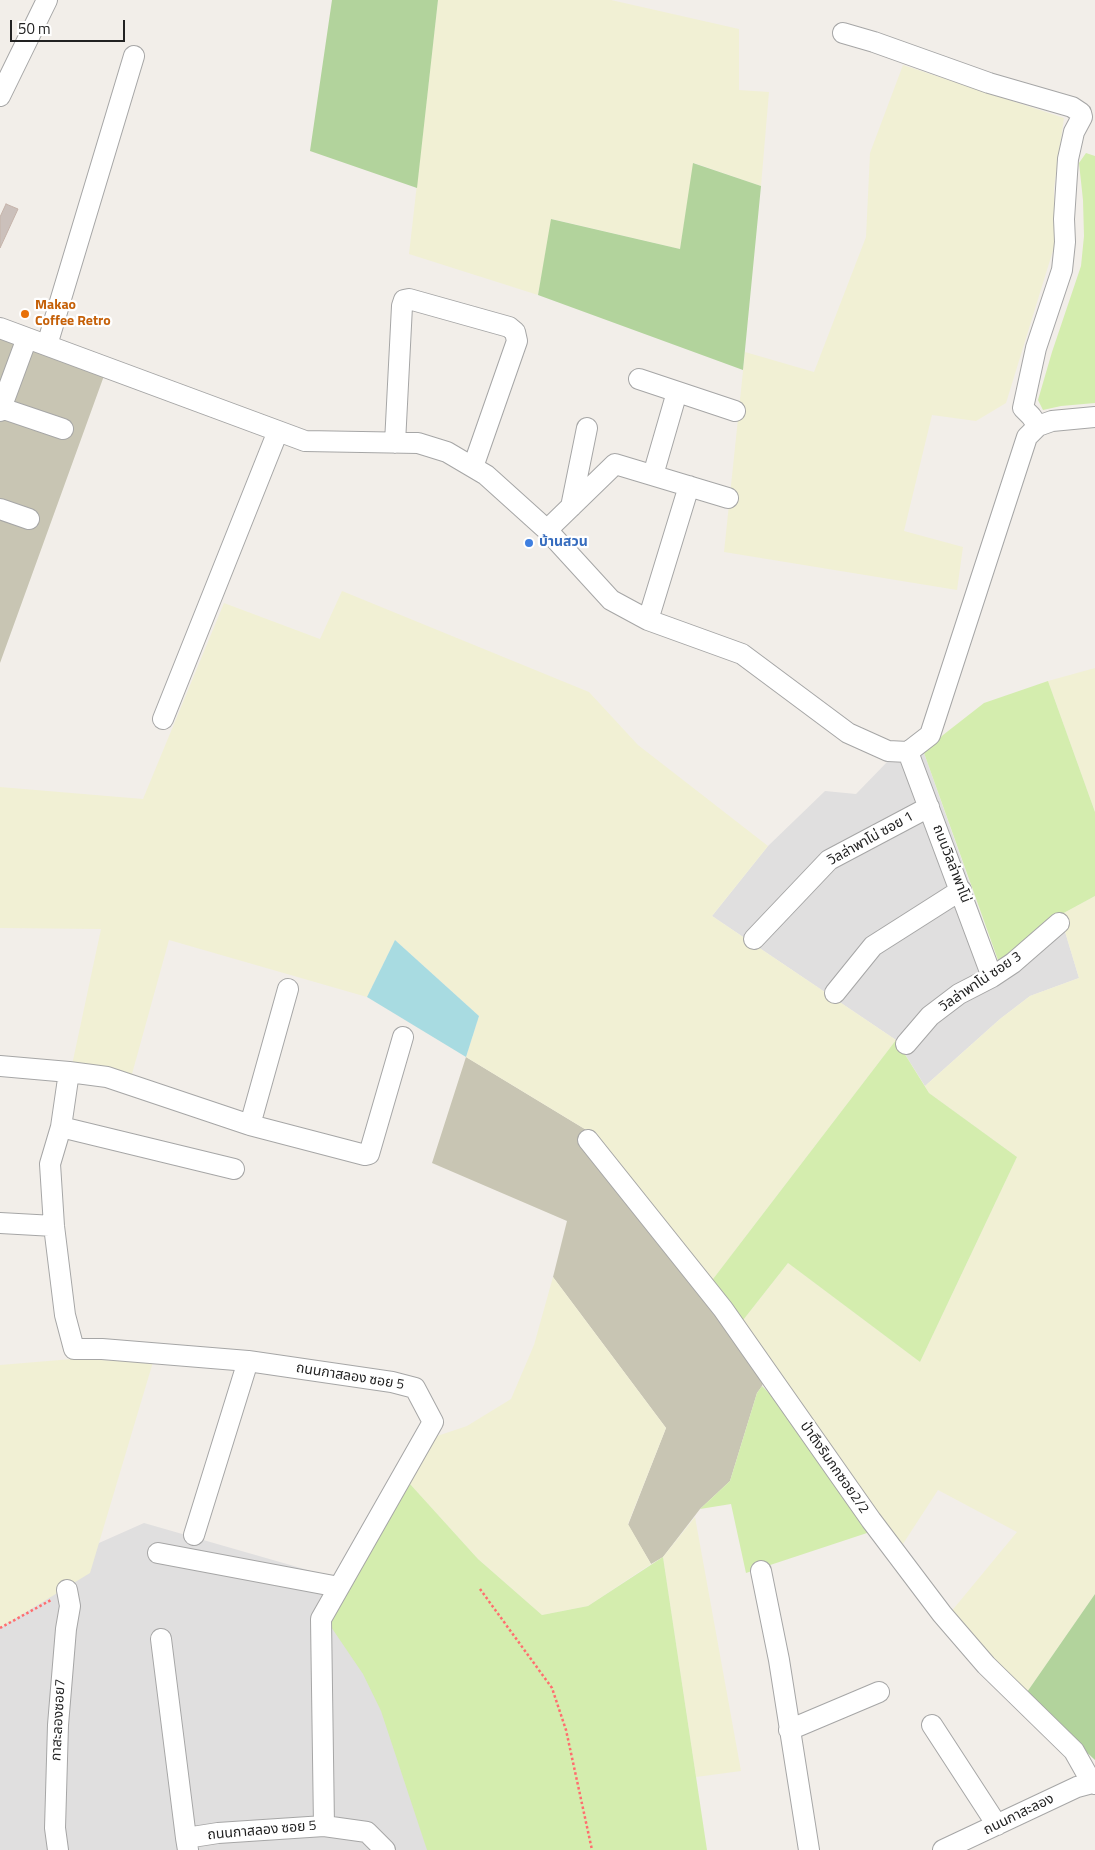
<!DOCTYPE html>
<html>
<head>
<meta charset="utf-8">
<style>
	body { margin:0 }
	#map { position:relative; width:1095px; height:1850px; overflow:hidden; background:#f2eee9; font-family:"Titillium Web",sans-serif }
	canvas { display:block }
	.scale { position:absolute; left:10px; top:20px; width:115px; height:22px; box-sizing:border-box; border:2px solid #222; border-top:0; padding-left:6px; font-size:15px; line-height:18px; white-space:nowrap; color:#222; -webkit-text-stroke:4px #fff; paint-order:stroke }
</style>
</head>
<body>
<div id="map">
<canvas width="1095" height="1850"></canvas>
<div class="scale">50 m</div>
</div>
<script>
const g = document.querySelector('canvas').getContext('2d');
g.lineJoin = 'round';
function fill(path, color) { g.fillStyle = color; g.fill(path, 'evenodd'); }
const shape = rows => new Path2D(rows.map(r => 'M' + r).join(''));
function strokePath(path, color, width, dash) { g.strokeStyle = color; g.lineWidth = width; g.lineCap = dash ? 'butt' : 'round'; g.setLineDash(dash || []); g.stroke(path); }
function write(font, color, halo, rows, align = 'center') {
  g.font = font + ' "Titillium Web","Noto Sans Thai",sans-serif'; g.lineWidth = 4.5; g.setLineDash([]); g.textBaseline = 'middle'; g.strokeStyle = halo; g.fillStyle = color; for (const [text, x, y, turn = 0] of rows) {
    g.save(); g.translate(x, y); g.rotate((+turn || 0) * Math.PI / 180); g.textAlign = isNaN(turn) ? turn : align; if (halo) g.strokeText(text, 0, 0); g.fillText(text, 0, 0); g.restore();
  }
}
fill(shape([
	[924,753,998,963,1060,915,1079,978,1030,996,1000,1019,925,1086,896,1040,712,916,768,846,825,791,856,794,889,760],
	[144,1523,353,1583,440,1850,0,1850,0,1587]
]), '#e0dfdf');
fill(shape([
	[0,332,105,373,0,663],
	[466,1057,593,1134,764,1380,762,1386,757,1393,730,1481,700,1509,663,1557,651,1564,628,1525,666,1428,553,1277,567,1221,432,1163]
]), '#c8c5b3');
fill(shape([
	[438,0,611,0,739,29,739,90,769,92,761,186,694,163,680,249,552,219,538,295,409,254],
	[903,65,1064,118,1054,188,1055,244,1006,403,976,421,932,415,904,531,963,547,957,590,724,552,745,352,814,372,866,237,870,153],
	[342,591,589,692,638,745,768,846,712,916,896,1040,710,1283,593,1134,466,1057,479,1016,395,940,367,997,169,940,132,1074,72,1065,101,929,0,928,0,787,143,799,224,603,320,639],
	[1095,668,1095,812,1048,681],
	[1095,896,1095,1594,1025,1695,950,1613,1017,1532,938,1490,901,1547,740,1324,788,1263,920,1362,1017,1157,929,1093,925,1086,1000,1019,1030,996,1079,978,1060,915],
	[553,1277,666,1428,628,1524,651,1564,588,1606,542,1615,478,1559,410,1484,434,1437,467,1426,511,1399,534,1345],
	[72,1359,153,1362,90,1573,0,1628,0,1365],
	[695,1517,741,1771,696,1777,663,1557]
]), '#f1f0d4');
fill(shape([
	[1086,153,1095,156,1095,403,1061,406,1043,410,1038,400,1052,352,1081,266,1084,236,1083,200,1079,163],
	[1048,681,1095,812,1095,896,1060,915,999,963,924,753,943,735,984,703],
	[896,1040,929,1093,1017,1157,920,1362,788,1263,740,1324,710,1283],
	[762,1386,770,1394,870,1532,746,1573,731,1504,700,1509,730,1481,757,1393],
	[410,1484,478,1559,542,1615,588,1606,663,1557,707,1850,427,1850,381,1711,363,1674,327,1621]
]), '#d4edae');
fill(shape([
	[332,0,438,0,417,188,310,151],
	[693,163,761,186,743,370,538,295,551,219,680,249],
	[1095,1594,1095,1760,1025,1695]
]), '#b2d39c');
fill(shape([
	[395,940,479,1016,466,1057,367,997]
]), '#a8dbe1');
const building = shape([
	[6,204,18,209,0,248,0,217,6,204]
]);
fill(building, '#cbc0bb');
strokePath(building, '#c5b3aa', 1);
const minor = shape([
	[843,33,874,42,989,83,1072,107,1081,113,1082,117,1074,132,1068,159,1064,219,1065,242,1062,270,1036,348,1023,408,1031,416,1038,426],
	[0,96,47,0],
	[0,328,305,441,418,443,447,452,486,475,547,530,611,600,648,620,742,654,848,733,888,751,908,752,930,735,1027,437,1038,426,1052,421,1095,417],
	[47,345,134,56],
	[639,379,735,411],
	[1,408,63,429],
	[0,411,27,338],
	[395,443,402,306,404,300,409,299,509,327,515,332,517,341,473,467],
	[653,475,677,392],
	[571,507,587,428],
	[0,509,29,519],
	[547,530,615,464,728,498],
	[648,620,689,486],
	[163,719,278,431],
	[908,752,992,977],
	[754,939,829,860,929,807],
	[835,993,873,946,961,890],
	[906,1044,930,1016,959,994,992,977,1013,963,1059,923],
	[0,1066,69,1072,61,1127,50,1164,54,1226,65,1315,74,1349,102,1349,248,1361,392,1382,415,1388,433,1422,321,1619,324,1826,218,1833,186,1838,188,1850],
	[69,1072,107,1077,250,1125,365,1155,369,1154,403,1037],
	[250,1125,288,989],
	[61,1127,234,1169],
	[588,1140,723,1309,871,1520,942,1614,986,1665,1074,1751,1092,1783],
	[0,1223,54,1226],
	[194,1535,248,1361],
	[158,1553,339,1587],
	[761,1571,779,1660,809,1850],
	[161,1639,186,1838],
	[932,1725,997,1825],
	[789,1730,879,1692],
	[324,1826,367,1832,385,1850],
	[58,1850,55,1828,58,1725,66,1629,70,1606,67,1590],
	[943,1850,1077,1787,1092,1783,1095,1784]
]);
strokePath(minor, '#a6a6a6', 22);
strokePath(shape([
	[480,1589,552,1688,566,1730,592,1850],
	[0,1628,51,1600]
]), '#ff6d6e', 2.5, [2.5, 2.5]);
strokePath(minor, '#fff', 20);
for (const [x, y, r, color] of [
	[25,314,5,"#e8710a"],
	[529,543,5,"#3f7fe0"]
]) { const dot = new Path2D(); dot.arc(x, y, r, 0, 2 * Math.PI); g.fillStyle = color; g.fill(dot); strokePath(dot, '#fff', 2); }
write('bold 14px', '#c56008', '#fff', [
	["Makao",35,306],
	["Coffee Retro",35,322]
], 'left');
write('bold 14px', '#366cbe', '#fff', [
	["บ้านสวน",539,543]
], 'left');
write('14px', '#222', '#fff', [
	["วิลล่าพาโน่ ซอย 1",871,839,-29],
	["ถนนวิลล่าพาโน่",951,864,69],
	["วิลล่าพาโน่ ซอย 3",981,982,-34],
	["ถนนกาสลอง ซอย 5",350,1377,9],
	["ป่าตึงริมกกซอย2/2",834,1468,55],
	["กาสะลองซอย7",59,1720,-87],
	["ถนนกาสะลอง",1019,1815,-26],
	["ถนนกาสลอง ซอย 5",262,1831,-5]
]);
</script>
</body>
</html>
